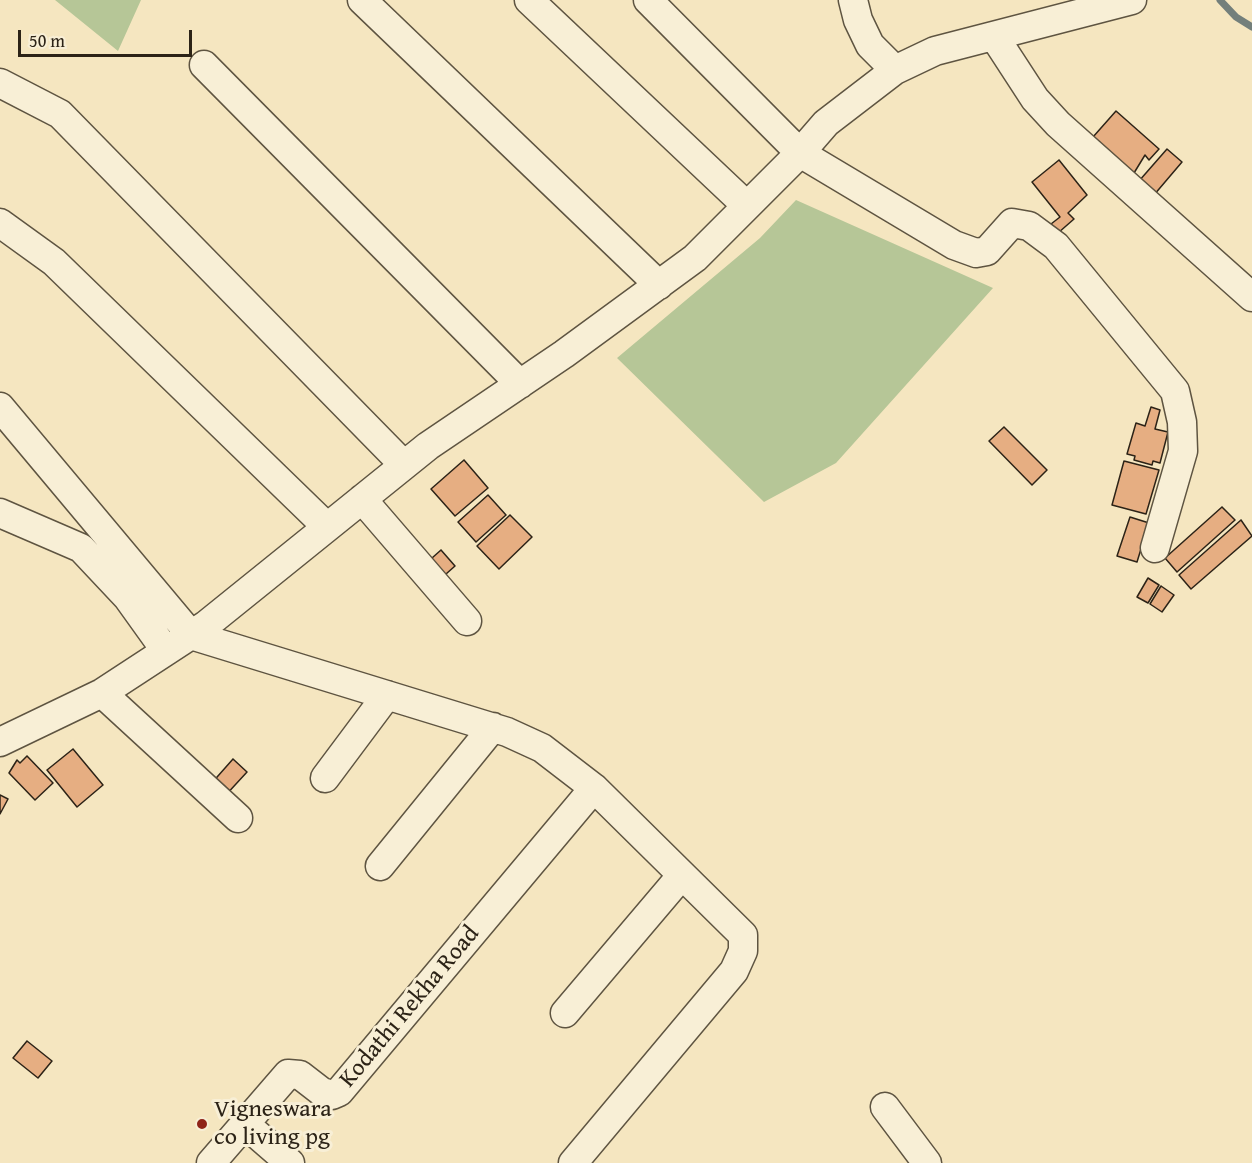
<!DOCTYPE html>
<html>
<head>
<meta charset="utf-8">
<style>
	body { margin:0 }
	#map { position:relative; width:1252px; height:1163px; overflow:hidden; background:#f5e6c0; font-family:"Gentium Book Plus",serif }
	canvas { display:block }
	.scale { position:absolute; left:18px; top:30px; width:174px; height:27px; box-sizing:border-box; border:3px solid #2c2317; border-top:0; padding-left:8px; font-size:18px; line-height:21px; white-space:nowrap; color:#2c2317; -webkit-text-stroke:4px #f8efd6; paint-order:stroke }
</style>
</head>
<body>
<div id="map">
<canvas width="1252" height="1163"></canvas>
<div class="scale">50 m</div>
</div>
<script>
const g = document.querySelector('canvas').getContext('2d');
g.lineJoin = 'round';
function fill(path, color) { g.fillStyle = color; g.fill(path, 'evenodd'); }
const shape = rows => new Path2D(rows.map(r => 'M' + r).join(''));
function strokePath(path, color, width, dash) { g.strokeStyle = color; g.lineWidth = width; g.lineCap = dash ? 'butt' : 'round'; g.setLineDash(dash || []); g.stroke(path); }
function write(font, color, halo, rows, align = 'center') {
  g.font = font + ' "Gentium Book Plus",serif'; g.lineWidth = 6; g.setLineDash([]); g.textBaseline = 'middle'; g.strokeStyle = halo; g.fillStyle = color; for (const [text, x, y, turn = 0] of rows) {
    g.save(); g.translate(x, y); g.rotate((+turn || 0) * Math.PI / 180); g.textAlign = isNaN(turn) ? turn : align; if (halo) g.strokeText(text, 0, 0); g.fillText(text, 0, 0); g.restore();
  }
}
fill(shape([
	[55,0,141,0,118,51],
	[796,200,993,288,836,463,764,502,617,358,760,238]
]), '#b6c697');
strokePath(shape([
	[1220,0,1236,17,1252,27]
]), '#737f7b', 7);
const building = shape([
	[1116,111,1159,149,1149,160,1145,155,1134,173,1093,137,1116,111],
	[1167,149,1182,162,1148,202,1132,189,1167,149],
	[1059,160,1087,195,1068,213,1074,219,1058,233,1051,224,1060,217,1032,182,1059,160],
	[1151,407,1160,410,1155,429,1168,432,1160,463,1153,461,1152,465,1134,460,1135,456,1127,454,1136,423,1145,426,1151,407],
	[1004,427,1047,470,1032,485,989,441,1004,427],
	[464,460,488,488,455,516,431,489,464,460],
	[1124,461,1159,470,1146,514,1112,505,1124,461],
	[488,495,506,515,476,542,458,522,488,495],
	[1222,507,1235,520,1177,572,1165,558,1222,507],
	[510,515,532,537,499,569,477,546,510,515],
	[1130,517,1149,523,1137,562,1117,556,1130,517],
	[1241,520,1252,536,1191,589,1179,575,1241,520],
	[441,550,455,566,437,582,423,566,441,550],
	[1148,578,1159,585,1148,603,1137,597,1148,578],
	[1161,586,1174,595,1162,612,1150,604,1161,586],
	[73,749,103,785,77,807,47,770,73,749],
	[27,756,53,783,35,800,9,773,17,760,20,763,27,756],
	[233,759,247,772,224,797,210,785,233,759],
	[0,795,8,799,0,814,0,795],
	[27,1041,52,1061,38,1078,13,1058,27,1041]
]);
fill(building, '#e6ae82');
strokePath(building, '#2c2317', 1.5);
const minor = shape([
	[362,0,659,285],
	[529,0,747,206],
	[648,0,800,153,954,245,976,253,987,251,1012,223,1029,226,1056,246,1175,391,1182,422,1183,451,1155,548],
	[853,0,858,20,870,45,895,70],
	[994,36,1035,99,1058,124,1252,297],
	[204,65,520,384],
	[0,83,60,114,404,465],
	[0,223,54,262,327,527],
	[0,407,191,635,507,732,542,748,594,788,743,935,743,951,734,971,573,1163],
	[362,499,467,621],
	[0,513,81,548,128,598,166,651],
	[102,693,238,818],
	[0,742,102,693,206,625,428,446,564,354,695,258,800,153,826,123,895,70,935,51,1132,0],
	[325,778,387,695],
	[380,866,493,727],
	[565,1013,682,875],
	[885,1107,927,1163],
	[245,1124,290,1163],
	[211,1163,288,1074,300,1075,322,1092,332,1095,339,1092,594,788]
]);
strokePath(minor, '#5e5441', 31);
strokePath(minor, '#f8efd6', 28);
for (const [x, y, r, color] of [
	[202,1124,6,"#8f2418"]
]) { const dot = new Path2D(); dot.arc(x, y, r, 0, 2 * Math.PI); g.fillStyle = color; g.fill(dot); strokePath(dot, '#f8efd6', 2); }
write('24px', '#2c2317', '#f8efd6', [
	["Kodathi Rekha Road",410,1007,-50]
]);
write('24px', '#2c2317', '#f8efd6', [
	["Vigneswara",214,1110],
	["co living pg",214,1138]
], 'left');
</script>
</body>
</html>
